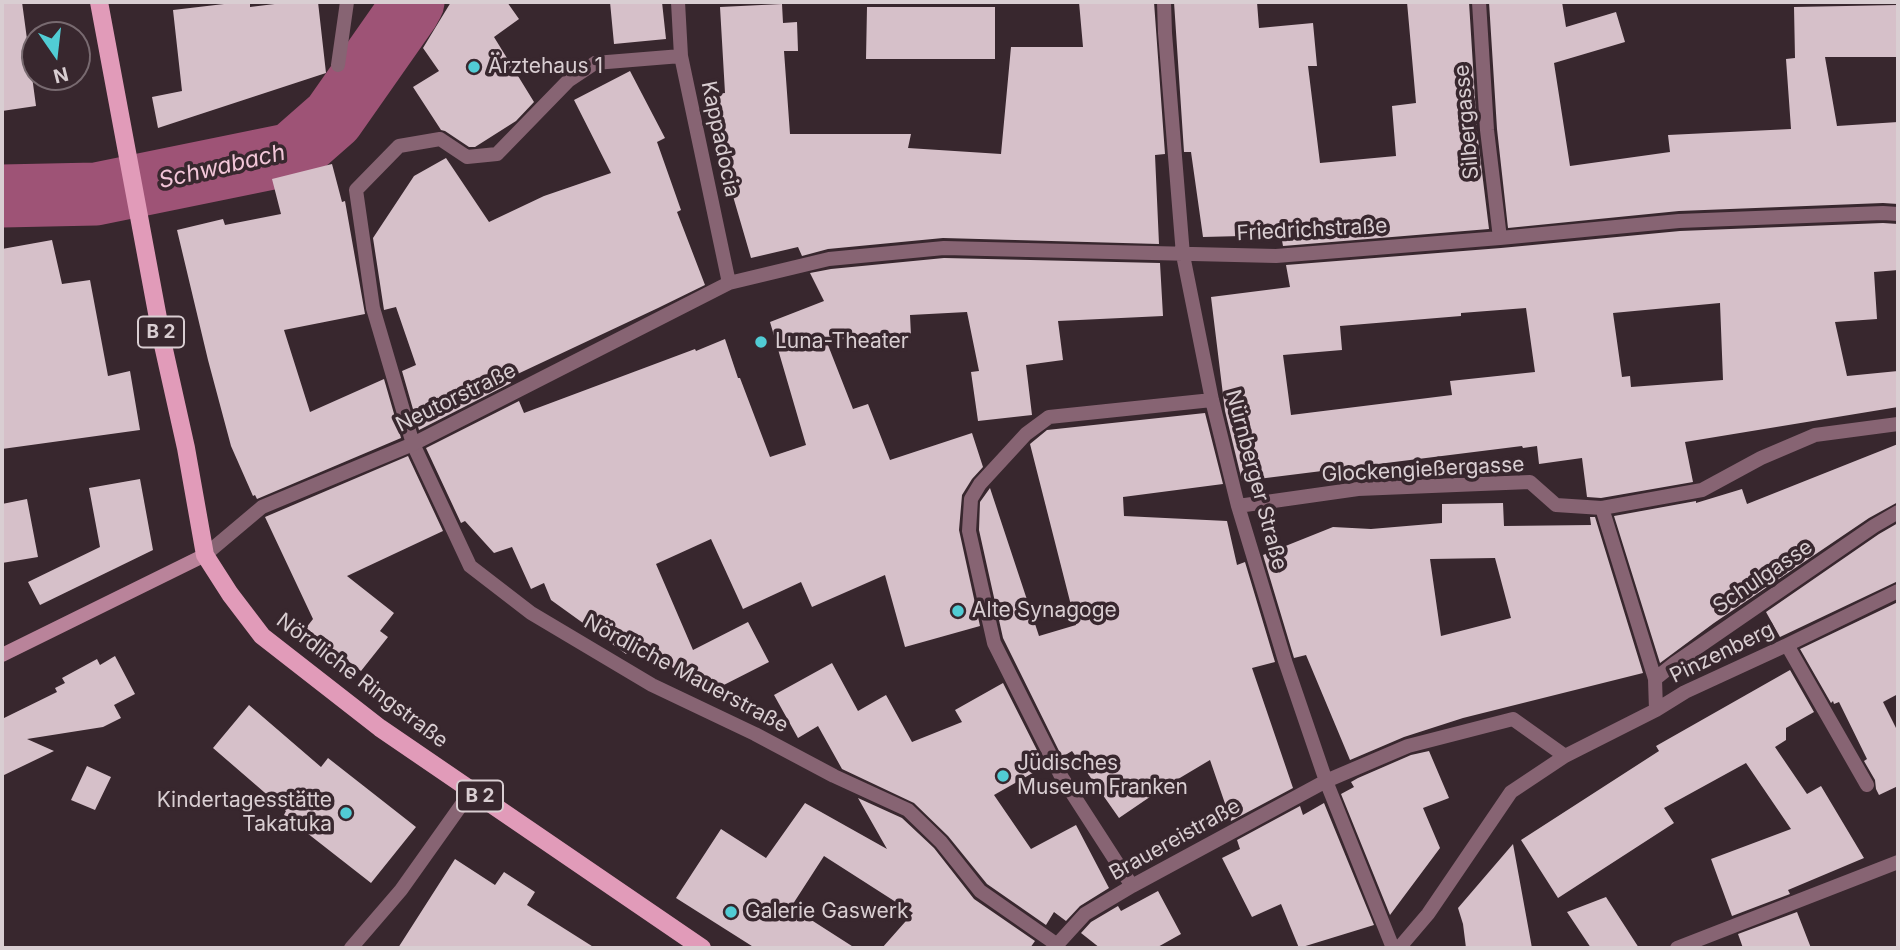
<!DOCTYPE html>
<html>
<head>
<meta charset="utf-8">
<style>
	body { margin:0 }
	#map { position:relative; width:1900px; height:950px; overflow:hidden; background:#38272e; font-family:Inter,sans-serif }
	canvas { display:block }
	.frame { position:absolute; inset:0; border:4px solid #d9ced2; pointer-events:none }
	.north { position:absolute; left:21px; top:21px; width:70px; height:70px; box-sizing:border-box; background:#38272e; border:2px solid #786a70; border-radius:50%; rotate:166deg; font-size:19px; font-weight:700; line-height:28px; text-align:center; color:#d9ced2 }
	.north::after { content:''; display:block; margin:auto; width:24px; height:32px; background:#51ccd4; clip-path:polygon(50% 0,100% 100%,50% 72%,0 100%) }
</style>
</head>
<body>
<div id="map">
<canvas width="1900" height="950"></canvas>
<div class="frame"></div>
<div class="north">N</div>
</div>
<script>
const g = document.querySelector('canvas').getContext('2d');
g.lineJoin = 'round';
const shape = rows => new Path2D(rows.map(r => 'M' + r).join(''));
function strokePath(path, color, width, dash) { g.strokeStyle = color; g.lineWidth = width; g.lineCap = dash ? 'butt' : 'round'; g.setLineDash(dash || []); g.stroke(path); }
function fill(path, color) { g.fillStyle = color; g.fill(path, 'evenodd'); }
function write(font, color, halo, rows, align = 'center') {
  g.font = font + ' Inter,sans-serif'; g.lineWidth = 7; g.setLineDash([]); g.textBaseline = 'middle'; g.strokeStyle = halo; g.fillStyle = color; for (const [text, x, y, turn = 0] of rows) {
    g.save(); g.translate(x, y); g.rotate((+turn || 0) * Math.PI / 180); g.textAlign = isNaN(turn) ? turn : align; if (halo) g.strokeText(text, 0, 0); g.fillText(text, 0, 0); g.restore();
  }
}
strokePath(shape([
	[2,196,96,194,292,154,333,118,408,11,413,2]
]), '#9e5376', 63);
fill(shape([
	[2,2,22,2,36,106,2,111],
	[241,2,250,2,250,7,291,2,318,2,326,73,158,128,152,97,182,91,173,10],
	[451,2,507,2,519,19,494,37,534,102,516,121,475,147,469,147,445,131,441,130,413,87,439,71,423,48],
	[610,2,662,2,666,39,614,44],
	[1079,2,1154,2,1165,154,1155,155,1159,244,943,238,828,249,802,256,798,247,751,258,728,179,716,94,725,93,720,7,782,4,783,23,797,22,798,51,784,51,790,134,911,134,908,148,1001,154,1011,47,1083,47],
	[1174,2,1257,2,1259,28,1313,23,1317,66,1308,66,1320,163,1396,156,1392,106,1416,103,1407,2,1469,2,1477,131,1489,229,1283,246,1281,235,1203,237,1191,152,1184,152],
	[1489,2,1562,2,1566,27,1616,12,1625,42,1554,63,1570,166,1670,152,1668,135,1791,129,1786,59,1795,58,1794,7,1898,5,1898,57,1825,57,1837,126,1898,122,1898,204,1883,203,1679,211,1508,228,1497,129],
	[867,7,995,7,995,59,866,59],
	[630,71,665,138,657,142,681,210,677,212,705,285,658,308,509,378,511,383,419,430,402,371,416,365,396,307,384,310,373,238,414,176,446,158,489,222,544,196,611,173,574,100],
	[332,164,342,202,345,201,365,314,284,330,310,412,384,379,401,438,257,499,255,495,253,496,231,446,208,360,177,230,223,219,225,225,281,214,272,179],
	[1883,223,1898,224,1898,270,1874,272,1877,319,1835,322,1847,376,1898,371,1898,407,1685,442,1693,482,1601,498,1587,497,1582,458,1539,464,1537,446,1523,448,1522,446,1242,481,1225,411,1211,297,1290,287,1286,265,1501,248,1680,231],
	[1720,303,1723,380,1631,387,1630,376,1622,377,1613,313],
	[1526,308,1535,372,1450,381,1452,395,1291,415,1283,355,1342,350,1340,326,1461,316,1461,313],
	[52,240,62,284,90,280,108,376,130,371,140,430,2,449,2,249],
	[944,258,1160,263,1163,316,1058,321,1063,360,1026,365,1032,415,978,421,971,372,979,371,967,312,910,315,911,336,826,340,853,409,868,404,890,460,972,433,983,467,972,479,962,495,959,530,980,626,905,647,885,575,812,607,801,582,743,609,711,539,656,564,693,650,748,622,769,662,712,691,635,645,626,654,551,600,544,583,531,589,512,547,494,553,465,521,461,523,426,448,519,401,524,413,695,349,696,351,725,339,738,378,740,378,770,457,806,445,770,322,824,301,810,273,831,269],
	[1205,413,1223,484,1123,497,1124,516,1227,521,1237,565,1245,562,1275,662,1252,668,1293,788,1231,821,1210,760,1163,788,1119,818,1072,751,1062,757,1003,638,979,530,980,502,990,488,1039,636,1076,625,1030,444,1047,430],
	[1898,444,1898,502,1869,518,1714,623,1660,663,1614,516,1696,501,1696,503,1742,489,1747,504],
	[408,456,443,531,347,576,394,613,380,631,388,637,361,671,306,628,313,619,265,517],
	[140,479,153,550,40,605,28,582,100,547,89,488],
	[27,499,38,557,2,563,2,504],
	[1503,503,1504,526,1591,525,1590,517,1595,517,1643,673,1463,718,1404,737,1350,760,1306,655,1294,658,1263,555,1333,527,1371,529,1442,523,1442,504],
	[1495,558,1511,618,1441,636,1430,559],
	[1898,523,1898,581,1780,637,1766,612,1879,534],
	[1898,602,1898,694,1883,702,1898,732,1898,786,1879,795,1876,789,1875,780,1864,761,1867,759,1839,702,1834,704,1833,701,1831,703,1800,649],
	[115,656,135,694,114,705,121,718,103,727,27,739,54,751,2,776,2,719,57,692,55,688,65,683,62,678,97,659,100,665],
	[832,663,858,711,886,695,912,742,962,722,955,710,1003,683,1045,766,994,795,1031,849,1076,825,1109,888,1080,906,1066,921,1054,912,1046,925,987,884,948,836,914,803,842,769,818,726,798,738,774,695],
	[1790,670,1814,712,1786,728,1786,740,1775,747,1807,794,1821,786,1864,858,1788,890,1790,894,1732,916,1711,859,1791,829,1746,763,1664,808,1674,823,1558,898,1521,840,1659,751,1656,746],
	[249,705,321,767,328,758,416,827,371,883,284,815,286,811,213,748],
	[1429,751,1449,798,1423,808,1440,848,1390,915,1341,794,1354,787,1351,782,1358,778,1411,755],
	[87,766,111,777,95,810,71,800],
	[858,798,902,818,934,848,974,899,1035,941,1030,948,882,948,913,913,824,856,791,907,855,948,755,948,676,898,721,829,766,858,805,803,887,849],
	[1324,803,1374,925,1299,948,1281,904,1252,917,1222,858,1240,849,1237,840,1300,806,1303,815],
	[1513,844,1532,948,1466,948,1463,924,1458,908],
	[455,859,495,885,504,872,535,892,527,905,595,948,398,948],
	[1158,891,1181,934,1156,948,1100,948,1081,933,1091,922,1118,906,1121,911],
	[1606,897,1639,948,1591,948,1567,912],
	[1797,912,1811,948,1743,948,1738,934]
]), '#d6c0c9');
strokePath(shape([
	[338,65,347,2],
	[413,444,470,566,531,613,652,685,755,734,834,776,908,810,941,842,980,891,1056,944],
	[351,948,401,890,472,790],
	[1677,948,1898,862]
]), '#876473', 14);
strokePath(shape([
	[678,2,681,56,729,283],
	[1164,2,1165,33,1183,255,1212,400,1238,506,1285,661,1326,781,1393,948],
	[1479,2,1487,130,1500,238],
	[413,444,373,308,356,190,399,146,440,139,467,157,497,154,568,81,595,63,681,56],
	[1238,506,1358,489,1530,482,1556,505,1602,508,1702,490,1761,458,1815,435,1898,424],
	[1602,508,1655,679,1656,710],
	[205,555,262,507,413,444,729,283,829,259,944,248,1276,256,1500,238,1679,221,1883,213,1898,214],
	[1787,645,1867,785],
	[1655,679,1675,663,1874,526,1898,512],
	[1132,886,1061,776,994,643,969,531,971,499,980,484,1026,434,1049,417,1212,400],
	[1054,948,1085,914,1132,886,1326,781,1408,746,1513,719,1565,756],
	[1399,948,1428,914,1511,792,1565,756,1656,710,1685,692,1787,645,1898,591]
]), '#876473', 14);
strokePath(shape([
	[2,655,205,555]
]), '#b9839a', 14);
strokePath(shape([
	[99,2,163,345,186,448,205,555,230,594,262,636,380,728,702,948]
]), '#e19bb9', 18);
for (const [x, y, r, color] of [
	[474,67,7,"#51ccd4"],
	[761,342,7,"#51ccd4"],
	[958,611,7,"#51ccd4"],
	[1003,776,7,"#51ccd4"],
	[346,813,7,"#51ccd4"],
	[731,912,7,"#51ccd4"]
]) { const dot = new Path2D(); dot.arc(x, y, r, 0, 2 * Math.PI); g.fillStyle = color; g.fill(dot); strokePath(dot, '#38272e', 2.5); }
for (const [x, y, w] of [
	[161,332,46],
	[480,796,46]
]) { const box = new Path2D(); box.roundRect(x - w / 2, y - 15.5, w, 31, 5); g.fillStyle = '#38272e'; g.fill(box); strokePath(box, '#d9ced2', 2); }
write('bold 19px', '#d9ced2', null, [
	["B 2",161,332],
	["B 2",480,796]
]);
write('21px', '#d9ced2', '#38272e', [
	["Ärztehaus 1",488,67],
	["Luna-Theater",775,342],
	["Alte Synagoge",972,611],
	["Jüdisches",1017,764],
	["Museum Franken",1017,788],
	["Kindertagesstätte",332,801,"right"],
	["Takatuka",332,825,"right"],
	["Galerie Gaswerk",745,912]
], 'left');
write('21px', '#d9ced2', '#38272e', [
	["Silbergasse",1467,122,-95],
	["Kappadocia",720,139,78],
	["Friedrichstraße",1312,230,-3],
	["Neutorstraße",456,398,-26],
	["Glockengießergasse",1423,470,-3],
	["Nürnberger Straße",1256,480,75],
	["Schulgasse",1763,577,-34],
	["Pinzenberg",1722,653,-26],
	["Nördliche Mauerstraße",686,674,28],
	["Nördliche Ringstraße",362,681,37],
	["Brauereistraße",1175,840,-29]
]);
write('italic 23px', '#f2c6d8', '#38272e', [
	["Schwabach",222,167,-13]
]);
</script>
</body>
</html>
